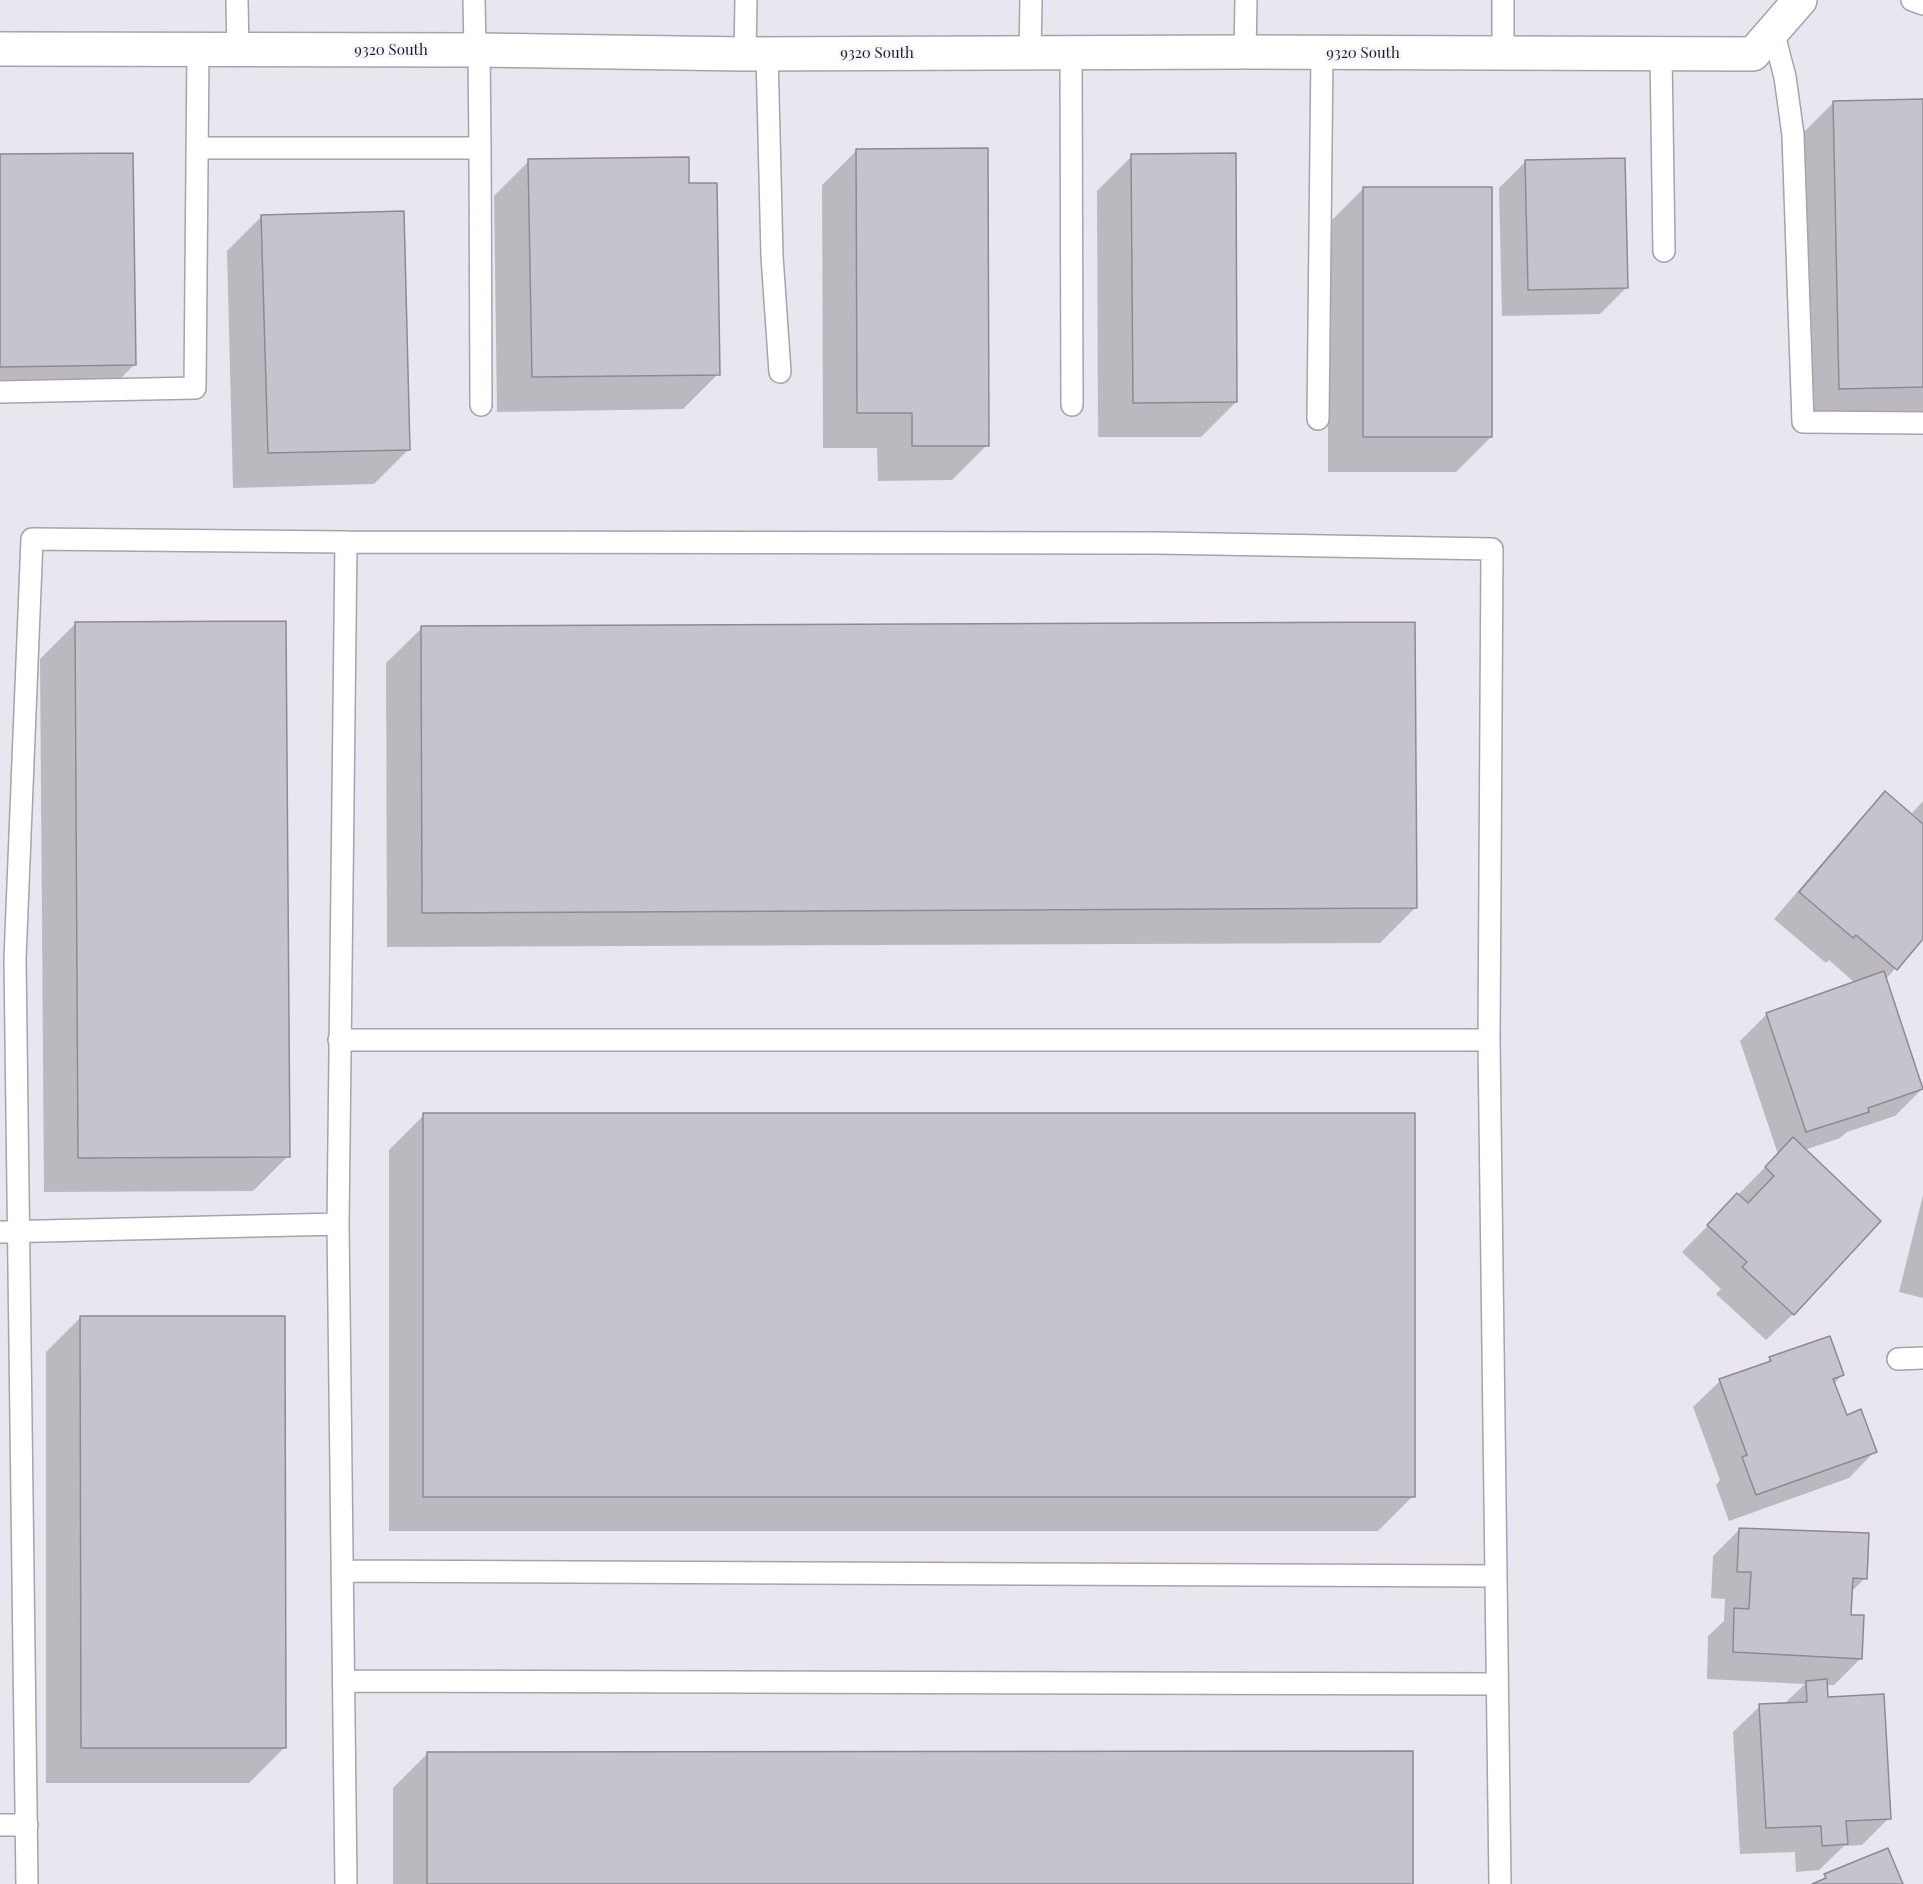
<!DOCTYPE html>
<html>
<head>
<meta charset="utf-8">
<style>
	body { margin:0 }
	canvas { display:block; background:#eae6ef }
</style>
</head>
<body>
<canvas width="1923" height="1884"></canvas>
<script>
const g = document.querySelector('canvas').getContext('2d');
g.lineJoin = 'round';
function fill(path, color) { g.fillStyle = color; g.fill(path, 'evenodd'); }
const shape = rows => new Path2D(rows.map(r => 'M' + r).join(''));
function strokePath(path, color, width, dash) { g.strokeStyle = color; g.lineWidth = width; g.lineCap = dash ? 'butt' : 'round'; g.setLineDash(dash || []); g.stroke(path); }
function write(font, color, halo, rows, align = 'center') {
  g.font = font + ' "Playfair Display",serif'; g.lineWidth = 5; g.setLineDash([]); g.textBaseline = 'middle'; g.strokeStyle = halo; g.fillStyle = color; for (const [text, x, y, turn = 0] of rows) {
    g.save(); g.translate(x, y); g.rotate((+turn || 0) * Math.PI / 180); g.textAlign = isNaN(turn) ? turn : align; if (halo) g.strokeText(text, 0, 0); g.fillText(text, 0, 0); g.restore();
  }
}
fill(shape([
	[1923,100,1923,421,1805,423,1799,137,1834,102],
	[857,150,987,445,952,480,878,481,877,448,823,448,822,185],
	[0,156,134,365,99,400,0,401],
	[1132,156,1236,402,1201,437,1098,437,1097,191],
	[529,161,688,185,718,374,683,409,497,412,494,196],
	[1526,161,1626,288,1600,314,1502,316,1499,188],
	[1363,189,1491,437,1456,472,1328,472,1328,224],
	[262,216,409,449,374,484,233,488,227,251],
	[75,624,288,1156,253,1191,44,1192,40,659],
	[422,628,1415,908,1380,943,387,947,386,663],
	[1885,793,1919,823,1921,821,1912,813,1923,801,1923,937,1885,980,1922,1089,1895,1116,1847,1132,1840,1138,1804,1150,1793,1314,1766,1340,1716,1294,1721,1289,1682,1252,1778,1154,1740,1041,1767,1014,1855,983,1829,960,1826,963,1774,919,1859,820],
	[424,1115,1413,1496,1378,1531,389,1531,389,1150],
	[1923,1195,1923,1298,1899,1292],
	[81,1317,284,1748,249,1783,46,1783,46,1352],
	[1770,1359,1842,1375,1834,1384,1846,1417,1875,1451,1849,1478,1729,1521,1716,1485,1720,1480,1693,1407,1720,1381,1764,1365],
	[1740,1529,1865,1578,1850,1593,1849,1616,1860,1659,1834,1685,1825,1685,1826,1698,1889,1818,1862,1845,1844,1846,1819,1870,1796,1872,1795,1852,1740,1854,1733,1732,1760,1706,1784,1704,1805,1684,1707,1679,1708,1636,1724,1621,1725,1599,1711,1598,1713,1556],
	[428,1753,1411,1884,393,1884,393,1788]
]), '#0003');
const building = shape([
	[1923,99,1923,387,1839,389,1833,101,1923,99],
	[988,148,989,446,912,446,912,413,857,413,856,149,988,148],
	[133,153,136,365,0,367,0,154,133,153],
	[1236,153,1237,402,1133,403,1131,154,1236,153],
	[689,157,689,183,717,183,720,375,532,377,528,159,689,157],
	[1625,158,1628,288,1528,290,1525,160,1625,158],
	[1363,187,1492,187,1492,437,1363,437,1363,187],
	[404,211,410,450,268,453,261,215,404,211],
	[286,621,290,1157,78,1158,75,622,286,621],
	[1415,622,1417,908,422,913,421,626,1415,622],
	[1885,791,1923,824,1923,939,1897,970,1856,935,1853,938,1799,892,1885,791],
	[1884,971,1923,1089,1868,1108,1869,1112,1806,1132,1766,1013,1884,971],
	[423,1113,1415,1113,1415,1497,423,1497,423,1113],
	[1793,1137,1881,1221,1794,1315,1742,1267,1747,1262,1707,1225,1737,1193,1748,1203,1774,1176,1765,1167,1793,1137],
	[80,1316,285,1316,286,1748,81,1748,80,1316],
	[1830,1336,1844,1375,1833,1379,1847,1415,1861,1409,1877,1452,1756,1495,1742,1457,1747,1455,1719,1379,1771,1361,1769,1357,1830,1336],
	[1739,1528,1869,1533,1867,1579,1853,1578,1851,1615,1864,1615,1862,1659,1733,1652,1734,1608,1749,1609,1751,1572,1737,1572,1739,1528],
	[1827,1679,1828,1697,1884,1694,1891,1819,1846,1821,1848,1844,1822,1846,1821,1826,1766,1828,1759,1704,1807,1702,1806,1681,1827,1679],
	[1413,1751,1413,1884,427,1884,427,1752,1413,1751],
	[1888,1848,1903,1884,1812,1884,1826,1878,1824,1874,1888,1848]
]);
fill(building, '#c5c3cc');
strokePath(building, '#8c8b93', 1.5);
const service = shape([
	[237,0,238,50],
	[474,0,475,50],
	[1503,0,1503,54],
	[1912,0,1923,4],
	[1773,31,1785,77,1793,135,1803,422,1923,423],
	[1030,52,1031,0],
	[1071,52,1072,405],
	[1245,52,1246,0],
	[745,54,746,0],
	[767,54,772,256,780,372],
	[1661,54,1664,251],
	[197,148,480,148,479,50],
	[480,148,481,405],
	[0,392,195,388,198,50],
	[1318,419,1322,53],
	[346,542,338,1224,346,1884],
	[339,1040,1489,1040,1500,1884],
	[0,1232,338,1224],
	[1898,1359,1923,1358],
	[342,1571,1496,1576],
	[344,1681,1497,1684],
	[0,1825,27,1825],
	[27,1884,15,959,32,539,346,542,1159,543,1492,549,1489,1040]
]);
const minor = shape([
	[0,49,479,50,745,54,1245,52,1753,54,1800,0]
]);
strokePath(service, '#a6a3ac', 24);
strokePath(minor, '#a6a3ac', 36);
strokePath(service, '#fff', 21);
strokePath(minor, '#fff', 33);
write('15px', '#1e1d20', '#f7f4fd', [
	["9320 South",391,50],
	["9320 South",877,53],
	["9320 South",1363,53]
]);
</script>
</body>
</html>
